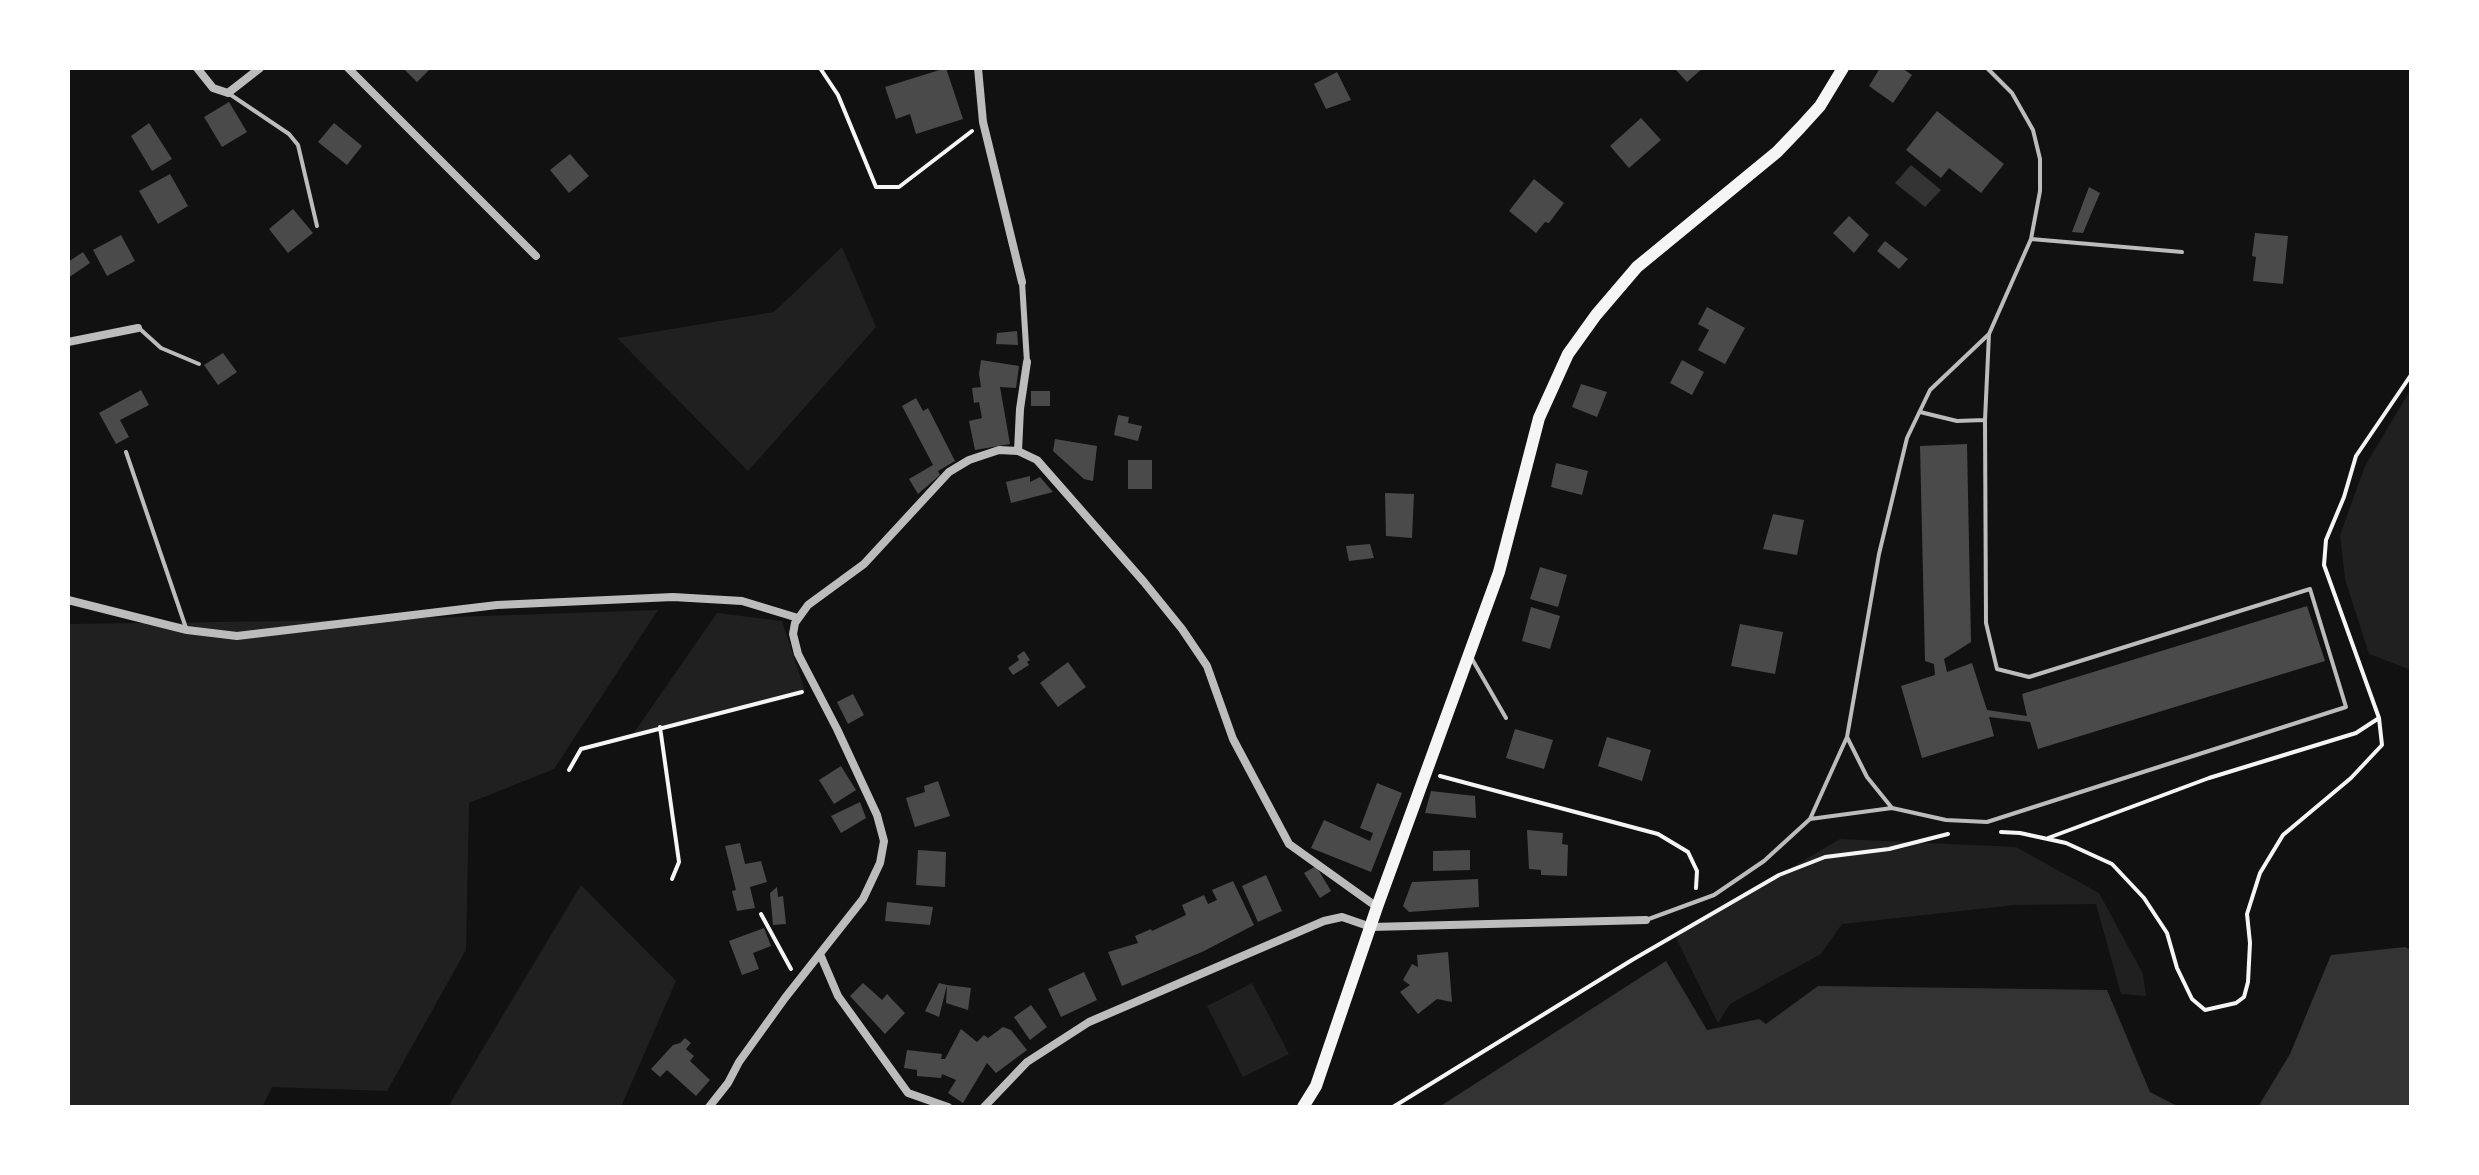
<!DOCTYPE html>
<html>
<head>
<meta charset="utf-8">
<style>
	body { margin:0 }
	#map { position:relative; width:2479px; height:1175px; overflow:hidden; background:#111; font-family:"Zilla Slab",serif }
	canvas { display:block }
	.frame { position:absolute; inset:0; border:70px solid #fff; pointer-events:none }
</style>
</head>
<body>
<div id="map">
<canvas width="2479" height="1175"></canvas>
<div class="frame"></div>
</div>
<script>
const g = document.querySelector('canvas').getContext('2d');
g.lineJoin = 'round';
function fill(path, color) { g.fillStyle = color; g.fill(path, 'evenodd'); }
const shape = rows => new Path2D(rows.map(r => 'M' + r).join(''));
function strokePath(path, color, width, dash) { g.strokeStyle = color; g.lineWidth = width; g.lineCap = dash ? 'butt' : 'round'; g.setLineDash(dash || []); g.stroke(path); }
fill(shape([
	[842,247,876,327,748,471,617,338,774,312],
	[2411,389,2411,670,2369,654,2345,579,2340,535,2365,466],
	[658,610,554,769,469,803,466,950,387,1091,272,1087,262,1107,68,1107,68,624,367,620],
	[717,613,782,621,805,691,631,737],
	[1840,839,2016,847,2099,893,2143,974,2146,996,2121,994,2096,904,2015,905,1842,924,1821,954,1730,1004,1718,1023,1675,936],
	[581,885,676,981,621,1107,448,1107],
	[1252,983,1289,1054,1243,1077,1207,1006]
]), '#202020');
fill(shape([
	[1911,165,1941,190,1925,207,1895,183],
	[2405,947,2411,950,2411,1107,2258,1107,2290,1054,2331,955],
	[1666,961,1707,1030,1759,1019,1766,1024,1818,986,2107,990,2150,1092,2179,1107,1439,1107]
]), '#333');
fill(shape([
	[403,68,431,68,417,82],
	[946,68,963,119,916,134,910,114,896,119,885,87],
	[1674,68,1703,68,1687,82],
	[1880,68,1902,68,1912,75,1893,103,1869,86],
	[1337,72,1351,100,1326,109,1314,84],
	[229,102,247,132,222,147,204,117],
	[1937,111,2004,164,1981,193,1949,168,1941,178,1906,150],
	[1641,118,1661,140,1629,168,1610,146],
	[149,123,172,159,152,171,131,136],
	[334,123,362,146,347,165,318,142],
	[570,154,589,176,569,193,550,170],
	[170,174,188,206,158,224,139,191],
	[1534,179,1564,203,1549,223,1545,222,1536,233,1509,211],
	[2089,187,2100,193,2083,233,2072,232],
	[293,209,313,233,288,253,269,229],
	[1849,216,1869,235,1854,253,1833,233],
	[2255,233,2288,236,2283,284,2253,281,2256,257,2252,256],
	[121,235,135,261,107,276,93,250],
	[1885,241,1908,259,1899,269,1877,251],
	[83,252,90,263,68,278,68,262],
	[1707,307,1745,328,1725,364,1698,350,1709,330,1698,324],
	[1017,331,1018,345,996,344,997,333],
	[223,353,237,372,218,385,204,365],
	[981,360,1019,366,1016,388,1000,387,1010,444,975,450,969,421,982,418,979,402,974,403,972,388,981,387,979,374],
	[1682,360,1704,372,1692,395,1670,383],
	[1581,384,1607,392,1597,417,1572,407],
	[141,390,149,405,120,420,129,437,116,444,99,413],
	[1031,391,1050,391,1050,406,1031,406],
	[916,398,923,411,928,408,955,461,938,471,940,475,918,494,909,479,933,465,902,406],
	[1118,415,1129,417,1128,423,1142,426,1138,441,1114,435],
	[1055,439,1097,446,1093,481,1084,479,1053,451],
	[1967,444,1971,642,1944,659,1947,672,1972,663,1987,710,2027,716,2022,694,2307,606,2325,661,2038,749,2030,722,1989,717,1994,736,1922,758,1901,686,1935,675,1934,664,1925,661,1920,446],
	[1128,460,1152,460,1152,489,1128,489],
	[1556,463,1588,471,1582,495,1551,487],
	[1030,476,1030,482,1040,477,1053,492,1011,503,1006,482],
	[1385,493,1414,494,1412,538,1386,536],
	[1773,514,1804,520,1797,555,1763,549],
	[1370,544,1374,558,1349,561,1346,546],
	[1540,567,1567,575,1558,607,1530,599],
	[1531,607,1560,616,1550,649,1522,641],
	[1740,624,1783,632,1775,674,1731,666],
	[1024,651,1030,660,1027,662,1029,665,1013,675,1008,668,1019,660,1017,656],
	[1068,662,1086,687,1058,707,1040,683],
	[853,694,864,715,848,724,837,702],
	[1515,729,1553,740,1544,769,1506,758],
	[1607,737,1651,750,1642,781,1598,766],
	[841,766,856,790,834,804,819,780],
	[938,781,950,816,915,827,906,798,925,792,924,786],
	[1377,783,1402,793,1371,872,1311,848,1324,820,1370,841,1373,833,1360,828],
	[1431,791,1475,796,1476,818,1425,813],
	[860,802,866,818,841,833,831,816],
	[1527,830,1563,833,1562,844,1568,845,1567,876,1541,875,1541,870,1529,869],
	[740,843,745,864,761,861,767,882,750,887,755,908,737,911,732,891,736,890,725,846],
	[918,850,946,852,945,887,916,885],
	[1470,850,1470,870,1433,871,1433,851],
	[1316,866,1331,891,1320,898,1304,873],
	[1266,875,1282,911,1258,922,1242,886],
	[1478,879,1479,907,1409,912,1403,906,1412,882],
	[1233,881,1254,925,1204,951,1122,986,1108,952,1138,943,1135,936,1151,929,1152,931,1186,915,1182,905,1204,895,1208,904,1217,900,1212,890],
	[777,887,778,897,783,896,786,924,773,925,770,893],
	[887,902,933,907,930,925,885,921],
	[764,928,771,946,753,953,759,969,742,975,729,941],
	[1448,952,1452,1002,1437,999,1418,1014,1400,992,1410,985,1403,980,1412,964,1418,967,1417,955],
	[1084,972,1097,1000,1061,1017,1048,989],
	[863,983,882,1000,887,994,905,1013,885,1034,850,996],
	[939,983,947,985,939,1017,925,1011],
	[947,985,971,988,968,1010,946,1003],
	[1031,1005,1047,1027,1030,1040,1014,1017],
	[1003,1027,1011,1030,1027,1050,996,1073,987,1063,963,1103,948,1093,956,1080,942,1074,941,1078,917,1076,917,1070,904,1068,907,1050,942,1054,941,1059,945,1059,961,1029,977,1042,984,1035,988,1038],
	[685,1038,691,1043,686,1049,694,1056,690,1061,710,1080,696,1096,667,1070,660,1077,651,1069,673,1045,680,1043]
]), '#4a4a4a');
strokePath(shape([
	[820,68,838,95,876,187,899,187,972,131],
	[660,727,679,862,672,879],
	[569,770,581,749,802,692],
	[1440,776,1658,834,1688,852,1697,871,1696,888],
	[2001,832,2020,833,2066,843,2112,864,2144,898,2167,933,2177,968,2192,999,2205,1010,2236,1003,2244,997,2248,982,2250,943,2247,914,2260,873,2283,835,2351,778,2382,745,2379,718,2324,565,2326,540,2344,497,2356,456,2411,375],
	[2048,838,2209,778,2356,733,2379,718],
	[761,914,791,969],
	[1393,1107,1632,960,1779,875,1825,857,1889,849,1948,834]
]), '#f5f5f5', 4);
strokePath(shape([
	[228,93,289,134,298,145,317,226],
	[2031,239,2182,252],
	[140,329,161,348,199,364],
	[1920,412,1957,421,1984,420],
	[126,452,186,628],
	[1472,659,1506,718],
	[1847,737,1867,777,1892,808],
	[1810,819,1892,808,1946,820,1987,822,2346,707,2310,589,2029,677,1997,669,1986,623,1985,420,1989,334],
	[1646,920,1714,895,1764,861,1810,819,1847,737,1879,554,1907,438,1930,390,1989,334,2031,239,2040,191,2040,159,2033,130,2012,93,1987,68]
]), '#bcbcbc', 4);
strokePath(shape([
	[1022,282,1027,362]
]), '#bcbcbc', 6);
strokePath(shape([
	[197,68,213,88,228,93,260,68],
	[348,68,536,256],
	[978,68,983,122,1022,282],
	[68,342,138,328],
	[1018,451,1020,409,1027,362],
	[68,600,187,630,237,636,497,605,673,597,742,601,798,618],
	[820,954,838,996,908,1093,948,1107],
	[709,1107,728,1083,739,1062,785,998,863,899,880,863,884,841,877,815,837,729,798,654,793,634,795,623,808,605,864,564,949,472,969,460,999,450,1018,451,1037,460,1144,582,1182,629,1207,666,1233,739,1289,844,1377,907],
	[984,1107,1027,1062,1089,1022,1324,921,1342,917,1371,927,1646,920]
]), '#bcbcbc', 8);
strokePath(shape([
	[1303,1107,1316,1086,1377,907,1499,572,1539,418,1568,354,1596,315,1637,267,1777,152,1800,128,1820,106,1843,68]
]), '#f5f5f5', 12);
</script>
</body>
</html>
